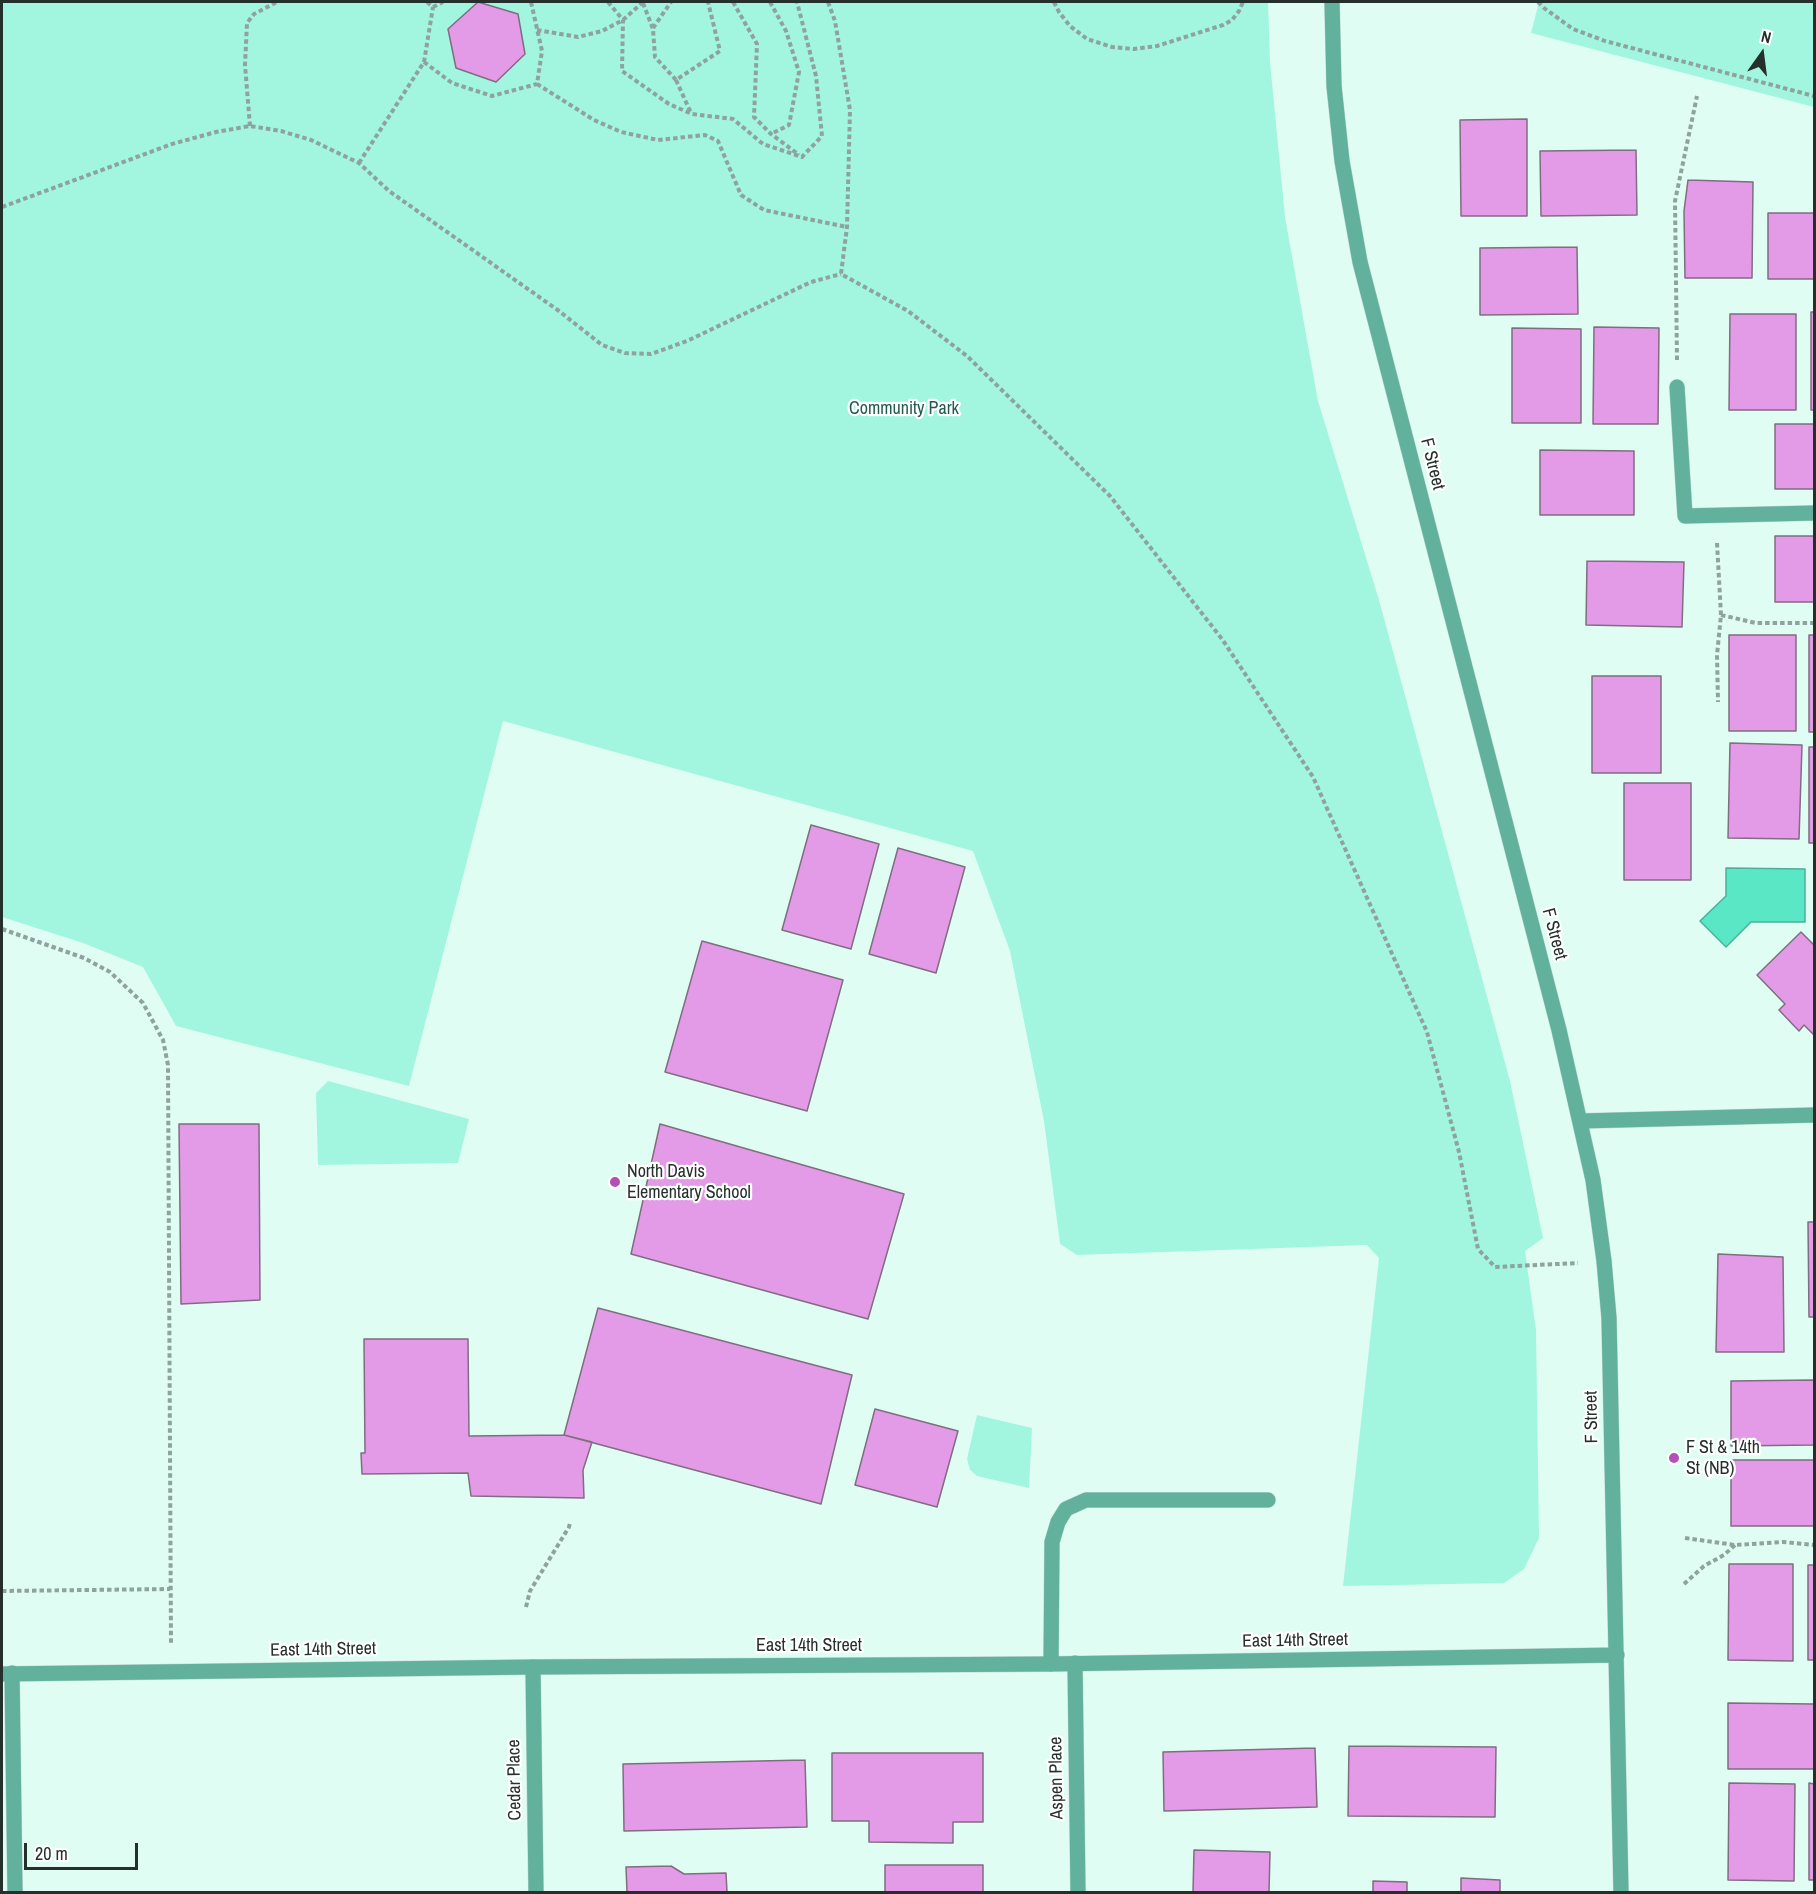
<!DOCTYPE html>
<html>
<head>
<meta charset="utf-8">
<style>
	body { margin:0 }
	#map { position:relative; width:1816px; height:1894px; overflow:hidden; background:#e0fdf4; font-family:"Archivo Narrow",sans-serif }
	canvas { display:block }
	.frame { position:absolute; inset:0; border:3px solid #25302d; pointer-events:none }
	.north { position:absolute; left:1732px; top:24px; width:60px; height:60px; -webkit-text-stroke:4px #fff; paint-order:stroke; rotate:14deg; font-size:16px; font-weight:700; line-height:24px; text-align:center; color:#25302d }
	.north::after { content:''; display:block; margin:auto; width:21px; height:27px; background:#25302d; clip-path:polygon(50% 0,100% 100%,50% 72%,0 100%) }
	.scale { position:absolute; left:24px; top:1843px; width:114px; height:27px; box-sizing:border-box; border:3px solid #25302d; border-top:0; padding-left:8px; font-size:18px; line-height:21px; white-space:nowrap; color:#25302d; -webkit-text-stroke:4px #fff; paint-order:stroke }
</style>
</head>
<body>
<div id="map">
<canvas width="1816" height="1894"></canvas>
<div class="frame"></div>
<div class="north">N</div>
<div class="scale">20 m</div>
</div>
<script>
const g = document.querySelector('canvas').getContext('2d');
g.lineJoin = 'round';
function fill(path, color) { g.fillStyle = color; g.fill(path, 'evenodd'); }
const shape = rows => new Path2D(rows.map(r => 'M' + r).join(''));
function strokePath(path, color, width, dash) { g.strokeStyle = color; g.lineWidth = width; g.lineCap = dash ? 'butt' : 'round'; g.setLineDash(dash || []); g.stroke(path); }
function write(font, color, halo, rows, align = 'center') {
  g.font = font + ' "Archivo Narrow",sans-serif'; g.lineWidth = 4.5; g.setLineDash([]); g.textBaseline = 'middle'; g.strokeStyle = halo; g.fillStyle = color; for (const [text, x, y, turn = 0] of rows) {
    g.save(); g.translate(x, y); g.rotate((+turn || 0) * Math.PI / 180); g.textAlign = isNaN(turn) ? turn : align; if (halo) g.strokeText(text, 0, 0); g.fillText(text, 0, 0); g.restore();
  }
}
fill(shape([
	[2,2,1268,2,1270,62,1285,217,1318,401,1379,600,1510,1081,1543,1238,1525,1251,1536,1330,1539,1538,1524,1569,1504,1583,1343,1586,1379,1258,1367,1245,1077,1255,1060,1244,1044,1121,1010,951,973,851,503,721,409,1086,176,1026,143,967,83,943,2,917],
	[1539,2,1814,2,1814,107,1531,33],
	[328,1081,469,1119,458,1163,318,1165,316,1093],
	[977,1415,1032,1428,1029,1488,977,1476,970,1470,967,1459]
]), '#a2f6df');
const water = shape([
	[1726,868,1805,869,1805,922,1751,922,1726,947,1700,921,1726,896,1726,868]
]);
fill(water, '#5ae7c6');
strokePath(water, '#4ab098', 1.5);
const building = shape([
	[478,2,518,14,525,54,496,82,456,68,448,29,478,2],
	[1527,119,1527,216,1461,216,1460,120,1527,119],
	[1636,150,1637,215,1541,216,1540,151,1636,150],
	[1688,180,1753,182,1752,278,1685,278,1684,211,1688,180],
	[1768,213,1814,213,1814,279,1768,279,1768,213],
	[1577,247,1578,314,1480,315,1480,248,1577,247],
	[1811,312,1814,312,1814,410,1811,410,1811,312],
	[1730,314,1796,314,1796,410,1729,410,1730,314],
	[1594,327,1659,328,1658,424,1593,424,1594,327],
	[1512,328,1581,329,1581,423,1512,423,1512,328],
	[1775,424,1814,424,1814,489,1775,489,1775,424],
	[1540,450,1634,451,1634,515,1540,515,1540,450],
	[1775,536,1814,536,1814,602,1775,602,1775,536],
	[1587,561,1684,562,1682,627,1586,625,1587,561],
	[1729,635,1796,635,1796,731,1729,731,1729,635],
	[1809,635,1814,635,1814,732,1809,732,1809,635],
	[1592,676,1661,676,1661,773,1592,773,1592,676],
	[1730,743,1802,745,1799,839,1728,838,1730,743],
	[1809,747,1814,747,1814,843,1809,843,1809,747],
	[1624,783,1691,783,1691,880,1624,880,1624,783],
	[811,825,879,844,851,949,782,930,811,825],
	[898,848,965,867,936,973,869,954,898,848],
	[1801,932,1814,945,1814,1035,1804,1025,1799,1031,1779,1010,1785,1004,1757,975,1801,932],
	[702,941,843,980,807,1111,665,1072,702,941],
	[179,1124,259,1124,260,1300,181,1304,179,1124],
	[660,1124,904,1194,868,1319,631,1254,660,1124],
	[1808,1222,1814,1222,1814,1317,1809,1317,1808,1222],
	[1718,1254,1783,1257,1784,1352,1716,1352,1718,1254],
	[598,1308,852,1375,821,1504,564,1435,598,1308],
	[364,1339,468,1339,469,1436,564,1435,592,1442,583,1470,584,1498,471,1496,468,1473,362,1474,361,1453,365,1453,364,1339],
	[1814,1380,1814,1445,1731,1446,1731,1381,1814,1380],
	[875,1409,958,1431,937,1507,855,1485,875,1409],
	[1731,1460,1814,1460,1814,1526,1731,1526,1731,1460],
	[1729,1564,1793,1564,1793,1661,1728,1660,1729,1564],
	[1808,1565,1814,1565,1814,1660,1808,1660,1808,1565],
	[1728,1703,1814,1704,1814,1769,1728,1769,1728,1703],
	[1349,1746,1496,1747,1495,1817,1348,1816,1349,1746],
	[1315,1748,1317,1807,1164,1811,1163,1752,1315,1748],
	[832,1753,983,1753,983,1822,953,1822,953,1843,869,1842,869,1821,832,1821,832,1753],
	[805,1760,807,1827,624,1831,623,1764,805,1760],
	[1729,1783,1795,1784,1794,1881,1728,1880,1729,1783],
	[1809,1783,1814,1784,1814,1880,1809,1880,1809,1783],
	[1194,1850,1270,1852,1269,1892,1193,1892,1194,1850],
	[885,1865,983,1865,983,1892,885,1892,885,1865],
	[671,1866,684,1874,726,1873,727,1892,627,1892,626,1867,671,1866],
	[1461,1878,1500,1880,1500,1892,1461,1892,1461,1878],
	[1373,1881,1407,1882,1407,1892,1373,1892,1373,1881]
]);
fill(building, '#e39be7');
strokePath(building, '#7f6e7f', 1.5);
const service = shape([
	[1677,387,1685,516,1814,513],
	[1581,1121,1814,1115],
	[1051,1664,1052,1542,1058,1522,1066,1509,1086,1500,1268,1500]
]);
const minor = shape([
	[1075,1663,1078,1892],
	[533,1667,536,1892],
	[12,1673,15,1892]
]);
const tertiary = shape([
	[1332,2,1334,86,1342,161,1360,262,1559,1030,1593,1180,1604,1261,1609,1318,1621,1892],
	[2,1674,533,1667,1051,1664,1617,1655]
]);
strokePath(service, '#bed8d0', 16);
strokePath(minor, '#bed8d0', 16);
strokePath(tertiary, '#bed8d0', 16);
strokePath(shape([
	[427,2,433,7],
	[608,2,623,20,622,71,669,104,692,114,733,119,763,144,802,157,822,136,816,76,797,2],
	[733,2,757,44,754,117,771,134,799,155],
	[770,2,786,31,799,72,789,125,771,134],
	[828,2,835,21,850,110,847,227,841,274,908,311,967,356,1110,496,1222,639,1313,777,1427,1032,1459,1152,1478,1249,1495,1267,1578,1263],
	[1054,2,1059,12,1070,26,1087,39,1112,47,1134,49,1157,46,1223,25,1232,20,1239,11,1243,2],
	[1538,2,1544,8,1573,29,1605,41,1814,96],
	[643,3,653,29,655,57,676,80,720,51,708,2],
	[433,7,443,2],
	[653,28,671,2],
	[537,30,578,37,602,31,623,20,643,2],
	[424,62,452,83,492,96,537,84,542,51,531,2],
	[676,80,691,113],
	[537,84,594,120,621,132,658,140,705,135,718,141,741,195,764,210,847,227],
	[250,126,245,65,247,23,254,14,277,2],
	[359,163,424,62,433,7],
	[2,207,172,144,216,132,250,126,281,131,311,140,359,163,389,191,559,311,602,345,625,353,651,354,687,341,811,282,841,274],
	[1677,360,1675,201,1697,96],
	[1717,543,1721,615,1717,655,1718,702],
	[1721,615,1756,623,1814,623],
	[2,929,84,958,110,972,143,1003,163,1040,168,1065,171,1644],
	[1685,1538,1735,1545,1783,1542,1814,1545],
	[1684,1584,1704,1566,1724,1555,1735,1545],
	[2,1591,170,1589],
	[526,1607,530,1591,569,1527,570,1523]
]), '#8ea39d', 4, [4.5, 3]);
strokePath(service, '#61b19c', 15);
strokePath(minor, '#61b19c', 15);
strokePath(tertiary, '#61b19c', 15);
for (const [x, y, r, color] of [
	[615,1182,6,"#b250b8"],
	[1674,1458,6,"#b250b8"]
]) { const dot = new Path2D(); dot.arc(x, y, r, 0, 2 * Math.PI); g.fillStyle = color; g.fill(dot); strokePath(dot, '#fff', 2); }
write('18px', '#235c4e', '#fff', [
	["Community Park",904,409]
]);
write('18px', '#25302d', '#fff', [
	["F Street",1432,464,76],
	["F Street",1554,934,75],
	["F Street",1592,1417,-91],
	["East 14th Street",1295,1641,-1],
	["East 14th Street",809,1646],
	["East 14th Street",323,1650,-1],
	["Aspen Place",1057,1778,-91],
	["Cedar Place",515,1780,-91]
]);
write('18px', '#25302d', '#fff', [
	["North Davis",627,1172],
	["Elementary School",627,1193],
	["F St & 14th",1686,1448],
	["St (NB)",1686,1469]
], 'left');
</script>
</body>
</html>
